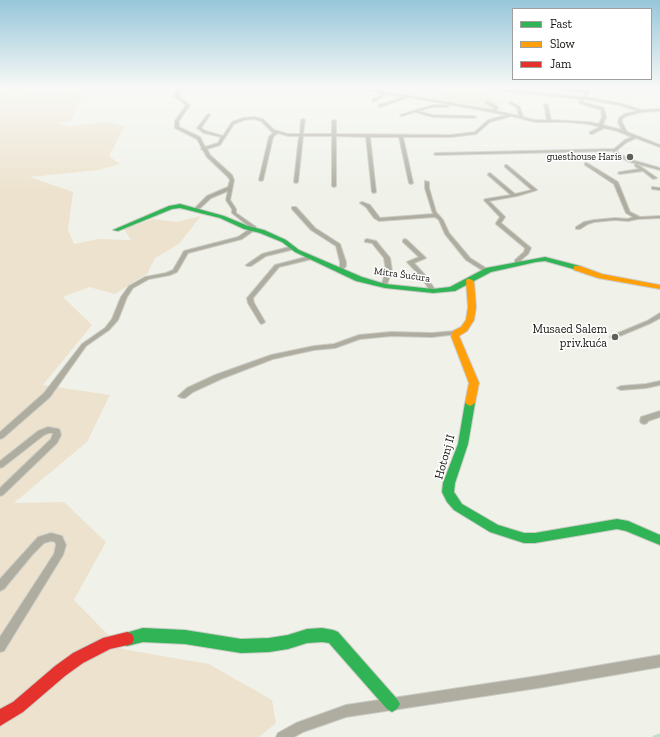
<!DOCTYPE html>
<html>
<head>
<meta charset="utf-8">
<style>
	body { margin:0 }
	#map { position:relative; width:660px; height:737px; overflow:hidden; background:#f0f2ea; font-family:"Zilla Slab",serif }
	canvas { display:block }
	.legend { position:absolute; left:512px; top:8px; width:140px; height:72px; box-sizing:border-box; background:#fff; border:1px solid #a0a09e; margin:0; padding:5px 7px; list-style:none; font-size:12px; color:#12120d }
	.legend li { display:flex; align-items:center; gap:8px; height:20px }
	.legend b { width:20px; border:1px solid #a0a09e }
</style>
</head>
<body>
<div id="map">
<canvas width="660" height="737"></canvas>
<ul class="legend">
<li><b style="height:5px;background:#30b455"></b>Fast</li>
<li><b style="height:5px;background:#ff9f0a"></b>Slow</li>
<li><b style="height:5px;background:#e5322d"></b>Jam</li>
</ul>
</div>
<script>
const g = document.querySelector('canvas').getContext('2d');
g.lineJoin = 'round';
function fill(path, color) { g.fillStyle = color; g.fill(path, 'evenodd'); }
const shape = rows => new Path2D(rows.map(r => 'M' + r).join(''));
function strokePath(path, color, width, dash) { g.strokeStyle = color; g.lineWidth = width; g.lineCap = dash ? 'butt' : 'round'; g.setLineDash(dash || []); g.stroke(path); }
function write(font, color, halo, rows, align = 'center') {
  g.font = font + ' "Zilla Slab",serif'; g.lineWidth = 3; g.setLineDash([]); g.textBaseline = 'middle'; g.strokeStyle = halo; g.fillStyle = color; for (const [text, x, y, turn = 0] of rows) {
    g.save(); g.translate(x, y); g.rotate((+turn || 0) * Math.PI / 180); g.textAlign = isNaN(turn) ? turn : align; if (halo) g.strokeText(text, 0, 0); g.fillText(text, 0, 0); g.restore();
  }
}
fill(shape([
	[17,89,20,94,84,91,71,121,56,123,67,126,106,122,125,126,109,156,120,164,98,170,30,177,73,192,68,230,74,244,98,239,131,240,124,229,153,219,177,222,201,216,179,244,155,258,147,274,115,294,89,287,63,297,92,325,43,385,110,395,87,442,14,503,64,502,106,542,74,600,122,649,209,664,272,700,276,723,259,737,0,737,0,92],
	[447,91,484,93,499,103,496,105,502,108,501,111,433,99,438,93]
]), '#ede2ce');
strokePath(shape([
	[654,737,660,735]
]), '#bee0c5', 3);
const street = shape([
	[179,88,181,88,182,90,178,96,190,105,179,121,179,127,200,137,205,147,218,143,221,137,204,133,197,128,208,114,210,115,201,128,206,131,223,136,232,122,243,118,254,117,263,119,274,130,288,134,300,134,301,120,303,119,305,120,303,134,332,134,332,121,334,120,336,121,336,134,451,135,475,132,488,120,507,115,408,97,380,107,379,105,405,97,387,94,373,102,372,100,384,94,361,88,493,110,495,108,485,103,486,101,498,107,496,111,519,116,517,108,509,103,510,101,520,107,523,117,535,120,547,120,544,105,546,104,548,105,551,120,589,122,599,124,602,117,601,110,579,103,581,99,504,91,506,90,582,97,586,93,555,88,562,88,588,91,590,92,585,97,619,103,642,110,660,109,660,111,642,112,626,116,622,119,622,122,627,132,660,145,660,147,636,138,627,142,617,150,618,153,632,160,660,168,660,170,630,162,615,155,613,151,436,155,434,154,436,153,614,149,625,140,632,137,617,131,604,128,592,134,590,134,590,132,600,127,589,124,567,122,535,122,511,116,490,122,476,134,451,137,403,137,413,183,411,184,409,183,399,137,370,137,376,192,374,193,372,192,366,137,336,136,336,186,334,187,332,186,332,136,303,136,298,182,296,183,294,182,299,136,288,136,278,133,273,137,263,180,261,181,259,180,269,137,274,132,272,132,261,121,254,119,244,120,234,124,220,145,207,149,210,155,232,175,234,180,230,200,236,209,236,213,256,227,256,229,242,239,188,253,177,272,170,275,149,279,133,288,127,297,118,320,109,330,86,346,50,397,3,438,0,439,0,432,44,393,82,344,105,328,112,319,121,297,129,286,145,277,166,273,173,270,184,251,238,237,251,228,232,213,232,209,226,200,228,191,211,198,198,210,194,209,207,196,228,187,230,180,228,177,207,157,203,150,201,149,202,148,197,139,175,128,175,121,186,105,174,96,179,88],
	[584,99,619,105,638,111,624,114,619,118,618,122,622,130,603,125,606,117,604,108,582,102,584,99],
	[433,105,447,105,449,106,447,107,433,107,418,111,433,115,474,116,476,117,474,118,433,117,415,112,402,116,400,115,433,105],
	[585,163,587,163,618,182,630,212,640,217,660,216,660,218,638,219,628,221,615,220,594,222,588,224,580,229,576,229,576,227,584,222,594,220,615,218,628,219,633,217,626,213,614,184,585,165,585,163],
	[635,164,637,164,657,178,653,179,643,171,620,174,618,173,620,172,639,169,635,166,635,164],
	[505,165,507,165,537,190,517,196,489,201,505,217,501,223,531,248,528,254,521,260,521,264,518,266,515,264,515,260,524,252,525,248,496,224,496,223,500,217,484,200,486,199,511,195,488,175,488,174,490,173,515,194,532,190,505,167,505,165],
	[425,181,429,182,429,188,436,212,443,220,449,233,470,258,489,270,489,272,485,272,466,260,445,234,439,220,435,217,379,221,374,218,366,207,360,203,362,202,370,205,380,218,433,214,425,188,425,181],
	[652,187,660,188,660,190,652,189,652,187],
	[292,207,296,207,315,228,340,244,346,262,346,266,341,272,339,273,336,271,340,266,340,262,336,246,311,230,292,209,292,207],
	[367,239,376,241,390,258,392,271,386,287,382,287,381,286,386,271,384,258,372,243,365,242,365,240,367,239],
	[405,239,407,240,426,258,414,263,425,275,436,291,435,292,431,292,421,277,407,262,419,257,403,242,403,240,405,239],
	[293,246,296,248,295,249,266,256,251,266,247,266,246,265,262,254,293,246],
	[310,256,313,258,312,259,279,267,253,298,254,303,265,322,262,324,260,323,248,303,247,298,248,297,275,265,310,256],
	[660,313,660,318,651,323,615,338,611,338,610,337,611,336,647,321,660,313],
	[456,331,458,332,459,333,458,334,432,337,391,336,360,339,335,348,314,350,273,359,221,379,193,392,185,398,182,398,178,396,187,388,215,375,271,355,314,346,334,344,359,335,391,332,432,333,456,331],
	[660,381,660,385,646,388,621,390,617,388,621,386,646,384,660,381],
	[660,411,660,417,648,421,647,423,644,424,641,423,640,421,641,417,660,411],
	[48,427,59,429,60,431,61,435,57,443,3,495,0,496,0,488,51,439,53,433,49,433,44,435,3,467,0,468,0,461,38,431,48,427],
	[51,533,62,536,66,545,63,555,4,651,0,652,0,637,54,554,56,545,55,542,51,541,44,543,33,554,4,589,0,591,0,579,38,537,51,533],
	[660,655,660,667,538,688,346,717,303,732,294,737,276,737,278,733,296,723,346,705,538,676,660,655]
]);
const fast = shape([
	[180,204,224,216,248,226,264,230,286,240,299,250,362,277,385,284,433,289,450,287,486,268,545,257,580,266,581,268,577,270,545,261,536,262,491,272,455,291,433,293,385,288,356,281,295,252,282,242,260,233,244,229,220,218,180,208,172,209,118,231,113,230,169,206,180,204],
	[470,400,475,403,468,444,455,483,454,492,462,504,498,525,524,533,535,533,617,519,628,521,660,535,660,545,626,531,617,529,535,543,524,543,490,532,454,510,447,502,442,492,443,483,458,444,465,403,470,400],
	[143,628,185,630,241,639,269,638,288,635,307,629,322,628,333,630,338,632,397,699,400,704,397,709,392,712,387,709,329,643,322,642,307,643,288,649,269,652,241,653,185,644,143,642,127,646,122,644,120,639,122,634,143,628]
]);
const slow = shape([
	[574,266,580,266,602,274,660,285,660,289,598,278,574,270,574,266],
	[467,279,470,279,474,281,476,307,474,320,467,331,459,336,479,383,475,403,470,406,465,403,469,383,451,336,453,331,461,327,466,320,468,307,466,281,467,279]
]);
const jam = shape([
	[127,632,132,634,134,639,132,644,110,649,83,663,65,676,23,712,0,726,0,709,13,702,55,666,73,653,103,638,127,632]
]);
strokePath(street, '#cccdc7', 2);
strokePath(fast, '#cccdc7', 2);
strokePath(slow, '#cccdc7', 2);
strokePath(jam, '#cccdc7', 2);
fill(street, '#afada0');
fill(fast, '#30b455');
fill(slow, '#ff9f0a');
fill(jam, '#e5322d');
const sky = g.createLinearGradient(0, 0, 0, 191);
sky.addColorStop(0, '#97c6da');
sky.addColorStop(0.46, '#f8f9f6');
sky.addColorStop(1, '#f8f9f600');
g.fillStyle = sky;
g.fillRect(0, 0, 660, 191);
for (const [x, y, r, color] of [
	[630,157,4,"#60605a"],
	[615,337,4,"#60605a"]
]) { const dot = new Path2D(); dot.arc(x, y, r, 0, 2 * Math.PI); g.fillStyle = color; g.fill(dot); strokePath(dot, '#fff', 1.5); }
write('10px', '#12120d', '#fff', [
	["guesthouse Haris",622,157]
], 'right');
write('10px', '#12120d', '#fff', [
	["Mitra Šućura",402,275,8]
]);
write('12px', '#12120d', '#fff', [
	["Musaed Salem",607,330],
	["priv.kuća",607,344]
], 'right');
write('12px', '#12120d', '#fff', [
	["Hotonj II",445,457,-74]
]);
</script>
</body>
</html>
